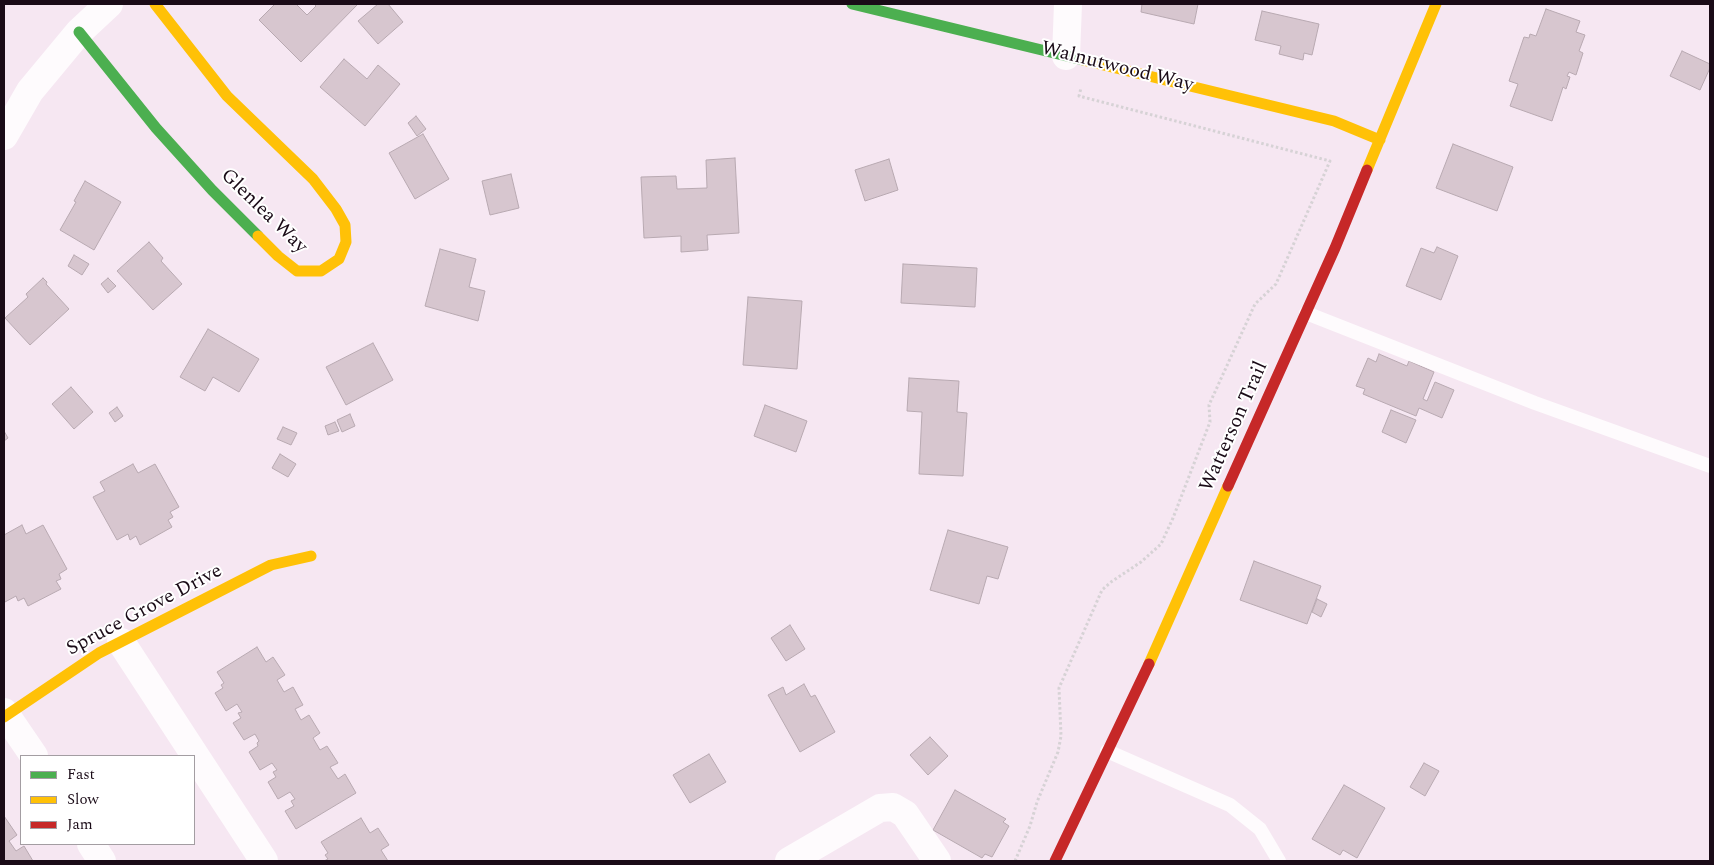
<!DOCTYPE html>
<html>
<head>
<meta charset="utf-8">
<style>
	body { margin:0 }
	#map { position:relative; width:1714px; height:865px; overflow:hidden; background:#f6e7f2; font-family:Spectral,serif }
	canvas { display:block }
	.frame { position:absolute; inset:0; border:5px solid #1a0b17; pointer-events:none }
	.legend { position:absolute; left:20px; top:755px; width:175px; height:90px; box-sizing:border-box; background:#fff; border:1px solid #a39da2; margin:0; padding:6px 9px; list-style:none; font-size:15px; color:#1a0b17 }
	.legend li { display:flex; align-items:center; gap:10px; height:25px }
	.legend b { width:25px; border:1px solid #a39da2 }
</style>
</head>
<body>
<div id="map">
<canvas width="1714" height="865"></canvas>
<div class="frame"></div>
<ul class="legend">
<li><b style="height:6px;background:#4caf50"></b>Fast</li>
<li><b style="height:6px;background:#ffc107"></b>Slow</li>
<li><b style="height:6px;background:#c62828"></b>Jam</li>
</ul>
</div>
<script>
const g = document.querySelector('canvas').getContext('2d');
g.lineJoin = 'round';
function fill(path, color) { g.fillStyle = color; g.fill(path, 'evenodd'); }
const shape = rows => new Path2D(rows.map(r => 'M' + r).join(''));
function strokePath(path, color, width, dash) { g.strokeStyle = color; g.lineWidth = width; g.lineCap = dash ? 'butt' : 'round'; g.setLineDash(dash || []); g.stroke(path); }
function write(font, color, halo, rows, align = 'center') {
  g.font = font + ' Spectral,serif'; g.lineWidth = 4; g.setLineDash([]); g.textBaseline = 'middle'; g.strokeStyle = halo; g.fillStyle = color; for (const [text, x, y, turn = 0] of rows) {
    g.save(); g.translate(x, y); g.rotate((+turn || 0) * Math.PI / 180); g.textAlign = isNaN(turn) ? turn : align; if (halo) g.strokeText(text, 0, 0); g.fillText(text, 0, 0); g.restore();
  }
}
const building = shape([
	[275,4,296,4,307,15,316,6,314,4,358,4,301,62,259,20,275,4],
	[378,4,388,4,403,22,378,44,358,21,378,4],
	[1142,4,1198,4,1194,24,1141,12,1142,4],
	[1546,9,1580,21,1576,32,1585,35,1579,51,1583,53,1576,75,1569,72,1567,76,1570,77,1566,89,1563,87,1552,121,1510,106,1518,84,1509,81,1524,37,1529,38,1530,34,1536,36,1546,9],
	[1262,11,1319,24,1312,55,1304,53,1303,60,1279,54,1281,46,1255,40,1262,11],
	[1682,51,1710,64,1710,68,1700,90,1670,76,1682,51],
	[344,59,367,79,378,65,400,84,365,126,320,87,344,59],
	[416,116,426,129,417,136,408,123,416,116],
	[423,134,449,179,415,199,389,153,423,134],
	[1453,144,1513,167,1497,211,1436,188,1453,144],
	[735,158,739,233,707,235,708,250,681,252,681,236,644,238,641,177,676,176,677,189,707,188,706,160,735,158],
	[889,159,898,190,865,201,855,170,889,159],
	[511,174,519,208,490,215,482,181,511,174],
	[85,181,121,202,94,250,60,230,76,202,74,201,85,181],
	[149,242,163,258,161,261,182,284,153,310,117,271,149,242],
	[1437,247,1458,256,1441,300,1406,286,1421,248,1434,253,1437,247],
	[440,249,476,259,469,287,485,291,478,321,425,306,440,249],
	[74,255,89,264,82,275,68,266,74,255],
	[903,264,977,268,975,307,901,303,903,264],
	[43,278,47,282,46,284,69,309,30,345,5,318,28,297,26,294,43,278],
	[108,278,116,286,108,293,101,284,108,278],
	[748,297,802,301,797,369,743,365,748,297],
	[208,329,259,359,239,392,213,377,205,391,180,377,208,329],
	[373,343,393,380,346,405,326,367,373,343],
	[1379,354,1407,366,1409,361,1434,372,1423,399,1427,401,1435,382,1454,390,1442,418,1419,408,1416,416,1363,394,1365,389,1356,386,1368,358,1376,362,1379,354],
	[909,378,959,381,957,412,967,413,963,476,919,474,922,412,907,411,909,378],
	[71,387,93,412,74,429,52,404,71,387],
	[765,405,807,421,796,452,754,436,765,405],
	[117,407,123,416,115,422,109,413,117,407],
	[1391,410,1416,420,1406,443,1382,432,1391,410],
	[350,414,355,426,342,432,337,420,350,414],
	[335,422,339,431,328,435,325,426,335,422],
	[283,427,297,433,291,445,277,439,283,427],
	[4,431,8,438,4,441,4,431],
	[280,454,296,464,288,477,272,468,280,454],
	[133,464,138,473,155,464,179,507,170,512,173,517,168,520,172,527,140,545,136,536,130,540,128,534,117,540,93,497,105,491,100,482,133,464],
	[22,525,26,534,43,525,67,569,59,574,61,579,56,581,61,589,28,606,24,598,18,601,16,596,5,602,4,600,4,535,22,525],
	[948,530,1008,547,998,579,987,576,979,604,930,590,948,530],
	[1254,561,1321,586,1307,624,1240,600,1254,561],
	[1317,599,1327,604,1321,617,1312,612,1317,599],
	[790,625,805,649,786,661,771,638,790,625],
	[257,647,266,662,273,657,285,675,277,680,284,692,293,687,303,705,295,709,301,720,309,715,320,733,313,738,320,750,327,746,338,763,330,767,338,779,345,774,356,793,296,829,285,811,294,806,291,801,295,799,290,792,278,799,268,782,276,777,273,772,277,770,272,763,260,770,249,752,258,746,257,743,259,741,255,734,244,740,233,723,241,718,238,713,242,712,237,704,226,711,215,693,223,688,221,685,224,683,217,672,257,647],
	[804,684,811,697,815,695,835,732,800,752,768,695,783,687,786,695,804,684],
	[930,737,948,756,928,775,910,755,930,737],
	[709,754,726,782,690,803,673,775,709,754],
	[1424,763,1439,771,1425,796,1410,787,1424,763],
	[1344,785,1385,808,1357,858,1343,850,1340,855,1312,839,1344,785],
	[955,790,1006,819,1003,822,1009,826,992,857,985,854,982,858,933,830,955,790],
	[4,816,17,835,9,841,16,851,24,846,33,861,4,861,4,816],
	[361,818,370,833,378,828,389,845,381,850,388,861,324,861,328,859,325,855,328,853,321,842,361,818]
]);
fill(building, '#d7c6cf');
strokePath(building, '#b8a9b1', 1);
strokePath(shape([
	[1015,861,1030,826,1037,802,1058,752,1061,736,1059,688,1102,590,1111,582,1141,562,1161,544,1173,518,1210,422,1209,405,1255,304,1276,284,1330,161,1079,96,1081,88]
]), '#d6d2d5', 3, [2.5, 2.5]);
strokePath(shape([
	[1306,313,1535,403,1710,466],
	[1107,751,1230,805,1260,829,1279,861]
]), '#fefbfd', 14);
strokePath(shape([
	[1066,56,1068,4],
	[4,136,30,91,79,32,109,4],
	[121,642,264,861],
	[4,712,34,756],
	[91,844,102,861],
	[789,861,880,808,893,807,905,814,937,861]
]), '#fefbfd', 28);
strokePath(shape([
	[852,4,1083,60],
	[79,32,156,128,212,190,258,236]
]), '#4caf50', 11);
strokePath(shape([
	[155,4,227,96,313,179,336,209,345,225,346,242,339,259,321,271,297,271,278,256,258,236],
	[1083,60,1334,121,1380,140],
	[1367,170,1436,4],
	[1149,664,1228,486],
	[4,717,99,653,271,565,311,556]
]), '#ffc107', 11);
strokePath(shape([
	[1228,486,1335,248,1367,170],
	[1055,861,1149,664]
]), '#c62828', 11);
write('20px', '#1a0b17', '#fff', [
	["Walnutwood Way",1117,68,14],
	["Glenlea Way",263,212,44],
	["Watterson Trail",1235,427,-66],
	["Spruce Grove Drive",145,611,-28]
]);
</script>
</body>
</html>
